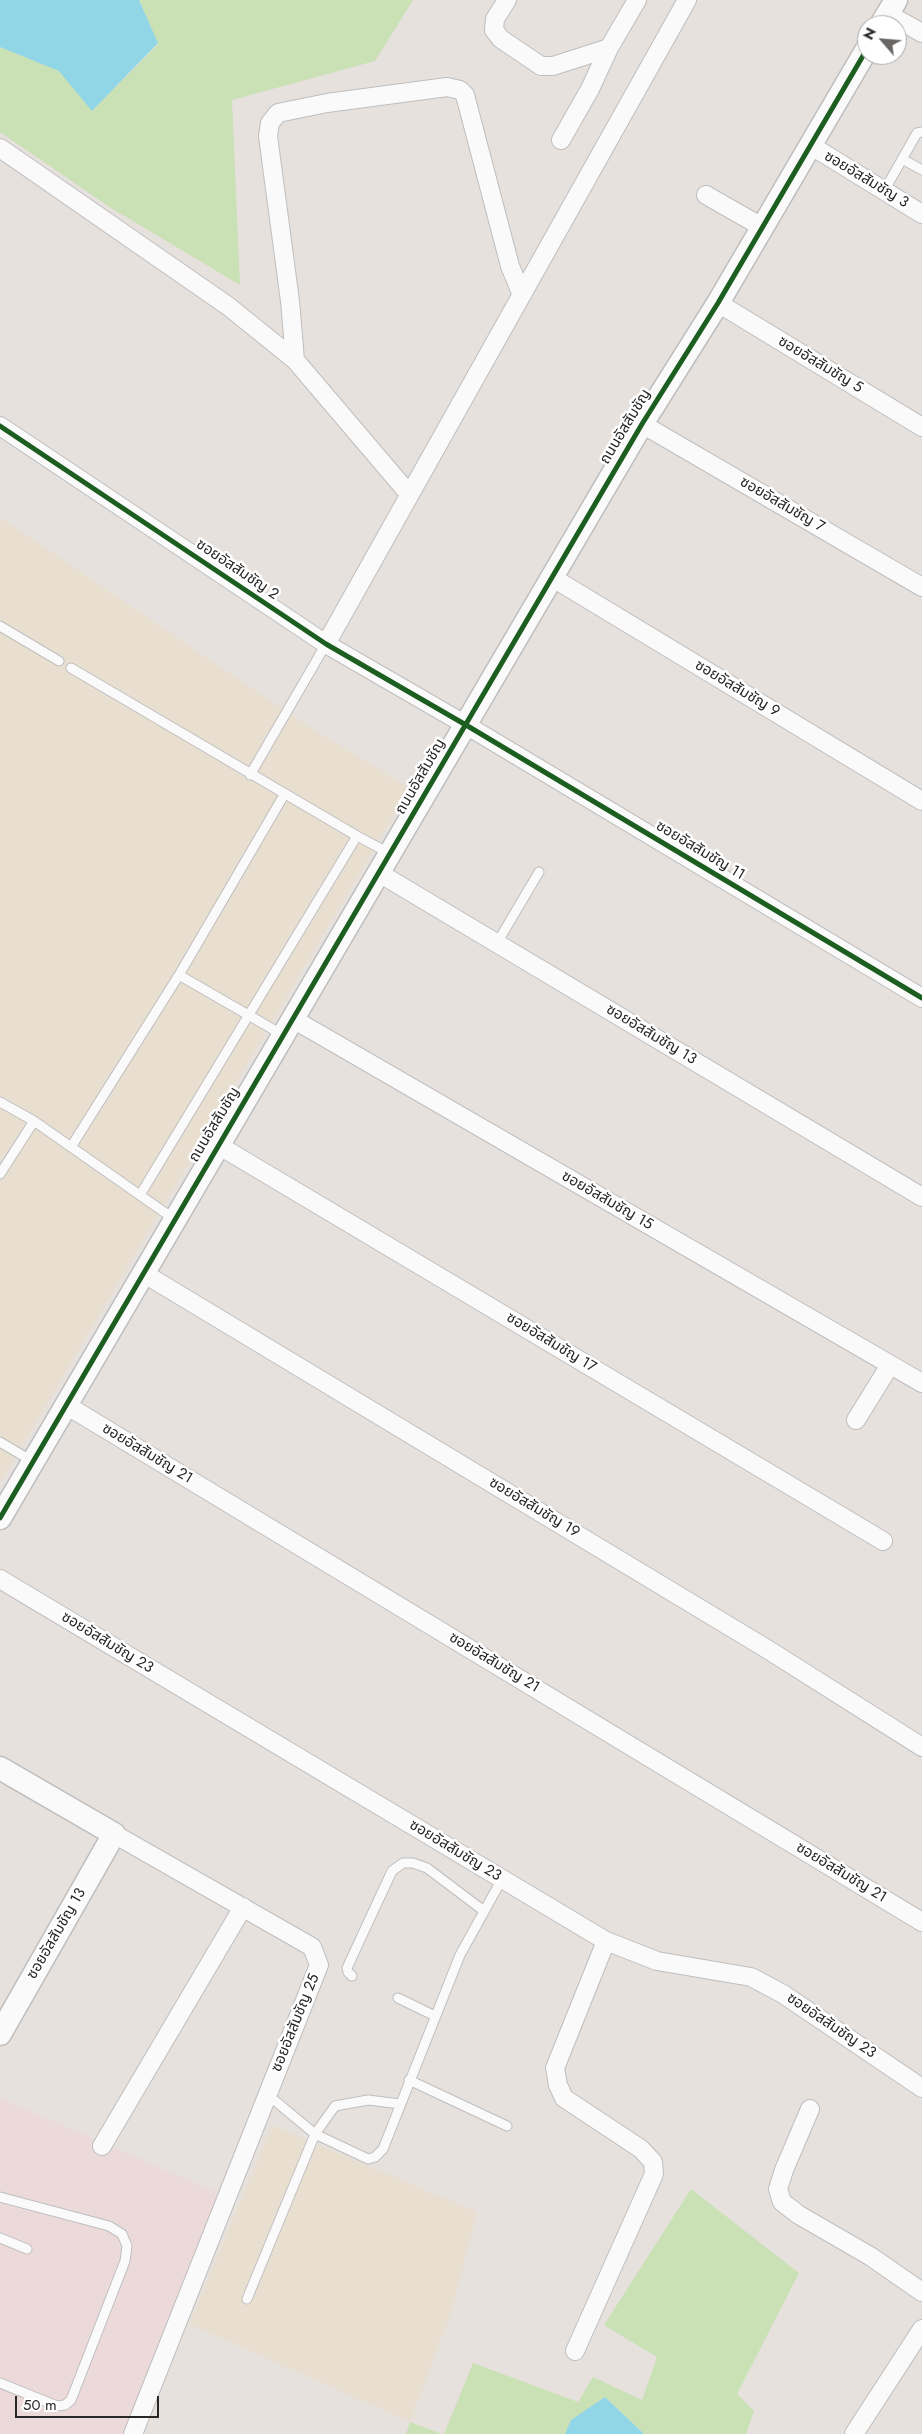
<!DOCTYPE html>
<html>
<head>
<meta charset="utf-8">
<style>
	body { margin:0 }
	#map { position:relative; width:922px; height:2434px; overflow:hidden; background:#e6e1dd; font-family:Jost,sans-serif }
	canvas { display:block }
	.north { position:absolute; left:857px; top:15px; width:50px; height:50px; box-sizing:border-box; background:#fff; border:1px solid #a9a9a9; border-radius:50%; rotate:297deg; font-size:14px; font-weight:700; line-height:20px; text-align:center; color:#272727 }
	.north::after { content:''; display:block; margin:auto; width:18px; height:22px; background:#6a6867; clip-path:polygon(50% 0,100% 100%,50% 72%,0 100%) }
	.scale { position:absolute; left:15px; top:2396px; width:144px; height:22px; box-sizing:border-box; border:2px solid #272727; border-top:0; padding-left:6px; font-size:15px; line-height:18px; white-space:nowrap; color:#272727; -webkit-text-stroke:4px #fff; paint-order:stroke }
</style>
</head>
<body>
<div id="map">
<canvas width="922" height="2434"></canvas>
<div class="north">N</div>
<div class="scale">50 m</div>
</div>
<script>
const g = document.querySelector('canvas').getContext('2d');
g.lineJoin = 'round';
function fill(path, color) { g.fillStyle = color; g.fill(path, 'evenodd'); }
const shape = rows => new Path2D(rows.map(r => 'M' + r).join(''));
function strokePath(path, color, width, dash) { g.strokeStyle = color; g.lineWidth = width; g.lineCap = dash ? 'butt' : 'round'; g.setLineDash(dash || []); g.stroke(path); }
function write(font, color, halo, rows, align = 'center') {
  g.font = font + ' Jost,"Noto Sans Thai",sans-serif'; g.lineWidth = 5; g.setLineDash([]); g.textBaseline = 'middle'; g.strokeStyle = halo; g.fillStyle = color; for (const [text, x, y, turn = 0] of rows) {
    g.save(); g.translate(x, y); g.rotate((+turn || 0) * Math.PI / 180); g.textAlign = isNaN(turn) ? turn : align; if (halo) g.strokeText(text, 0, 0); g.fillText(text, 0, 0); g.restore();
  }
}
fill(shape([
	[0,517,300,721,410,788,0,1483],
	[272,2125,477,2212,452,2310,410,2422,189,2324]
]), '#e9dfd1');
fill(shape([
	[0,2098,221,2194,123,2434,0,2434]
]), '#ecdadb');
fill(shape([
	[139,0,413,0,375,61,232,100,240,285,111,208,0,132,0,47,60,71,92,111,158,44],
	[691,2189,799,2273,737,2394,754,2411,746,2434,644,2434,605,2397,572,2420,565,2434,444,2434,473,2363,578,2402,593,2377,642,2400,657,2357,604,2325],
	[410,2422,442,2434,406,2434]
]), '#cae0b5');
fill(shape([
	[0,0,139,0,158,43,92,111,59,71,0,47],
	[605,2397,644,2434,565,2434,571,2420]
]), '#91d6e7');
const service = shape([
	[902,159,922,170],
	[884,191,917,133,922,132],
	[0,626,59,661],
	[71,668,357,836,140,1195],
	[250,775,326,644],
	[357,836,391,854],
	[497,943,539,872],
	[179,975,283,1035],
	[0,1102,34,1121],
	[71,1147,179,975,284,795],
	[0,1174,34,1121,174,1219],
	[0,1442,32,1461],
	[352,1976,348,1972,347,1968,358,1944,392,1871,403,1863,413,1863,427,1868,484,1911],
	[398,1998,435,2016],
	[409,2080,507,2126],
	[268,2095,315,2134,368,2159,375,2157,383,2149,460,1955,502,1879],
	[0,2197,109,2226,122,2234,127,2246,125,2261,71,2400,65,2405,57,2406,0,2383],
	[0,2238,27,2249],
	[247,2299,315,2134,335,2106,368,2100,400,2104]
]);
const minor = shape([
	[507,0,495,19,494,30,501,39,541,66,553,66,609,48,637,0],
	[888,14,922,33],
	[561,140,590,89,609,48],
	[810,145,922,214],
	[0,148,228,306,295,360,409,494],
	[706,195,762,227],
	[718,303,922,427],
	[295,360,290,301,268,136,270,123,278,113,327,103,447,87,460,90,465,95,510,266,522,295],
	[642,424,922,587],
	[0,426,326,644,466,725,922,998],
	[553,578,922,801],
	[326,644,687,0],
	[379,873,922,1197],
	[293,1019,922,1383],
	[218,1145,883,1541],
	[143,1273,767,1649,922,1747],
	[66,1405,922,1922],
	[856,1420,890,1365],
	[0,1579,606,1941,657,1961,751,1977,783,1994,922,2088],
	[114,1834,312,1947,319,1965,133,2434],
	[810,2109,784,2170,778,2189,782,2202,799,2215,870,2256,922,2292],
	[102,2146,243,1907],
	[575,2351,654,2174,653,2162,641,2149,564,2098,558,2085,555,2068,606,1941],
	[854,2434,922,2329]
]);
const tertiary = shape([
	[881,25,896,0],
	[0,1518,642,424,718,303,867,49],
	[0,1768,114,1834,0,2034]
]);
strokePath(service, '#bfbebe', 11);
strokePath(minor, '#bfbebe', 20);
strokePath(tertiary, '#bfbebe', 25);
strokePath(service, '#fbfafa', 9);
strokePath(minor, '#fbfafa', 18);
strokePath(tertiary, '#fbfafa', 22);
strokePath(shape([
	[0,426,326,644,466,725,922,998],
	[0,1518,642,424,718,303,867,49]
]), '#1b5e20', 5);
write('15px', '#272727', '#fff', [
	["ซอยอัสสัมชัญ 3",866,180,31],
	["ซอยอัสสัมชัญ 5",820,365,31],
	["ถนนอัสสัมชัญ",626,427,-59],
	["ซอยอัสสัมชัญ 7",782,505,30],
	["ซอยอัสสัมชัญ 2",237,570,34],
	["ซอยอัสสัมชัญ 9",737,689,31],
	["ถนนอัสสัมชัญ",421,777,-60],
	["ซอยอัสสัมชัญ 11",700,851,31],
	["ซอยอัสสัมชัญ 13",651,1035,31],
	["ถนนอัสสัมชัญ",215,1125,-59],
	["ซอยอัสสัมชัญ 15",607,1201,30],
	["ซอยอัสสัมชัญ 17",551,1343,31],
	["ซอยอัสสัมชัญ 21",147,1454,31],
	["ซอยอัสสัมชัญ 19",534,1508,31],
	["ซอยอัสสัมชัญ 23",107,1643,31],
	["ซอยอัสสัมชัญ 21",494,1663,31],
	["ซอยอัสสัมชัญ 23",455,1851,31],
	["ซอยอัสสัมชัญ 21",841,1873,31],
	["ซอยอัสสัมชัญ 13",57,1934,-60],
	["ซอยอัสสัมชัญ 25",296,2023,-68],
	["ซอยอัสสัมชัญ 23",831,2026,34]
]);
</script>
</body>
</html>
